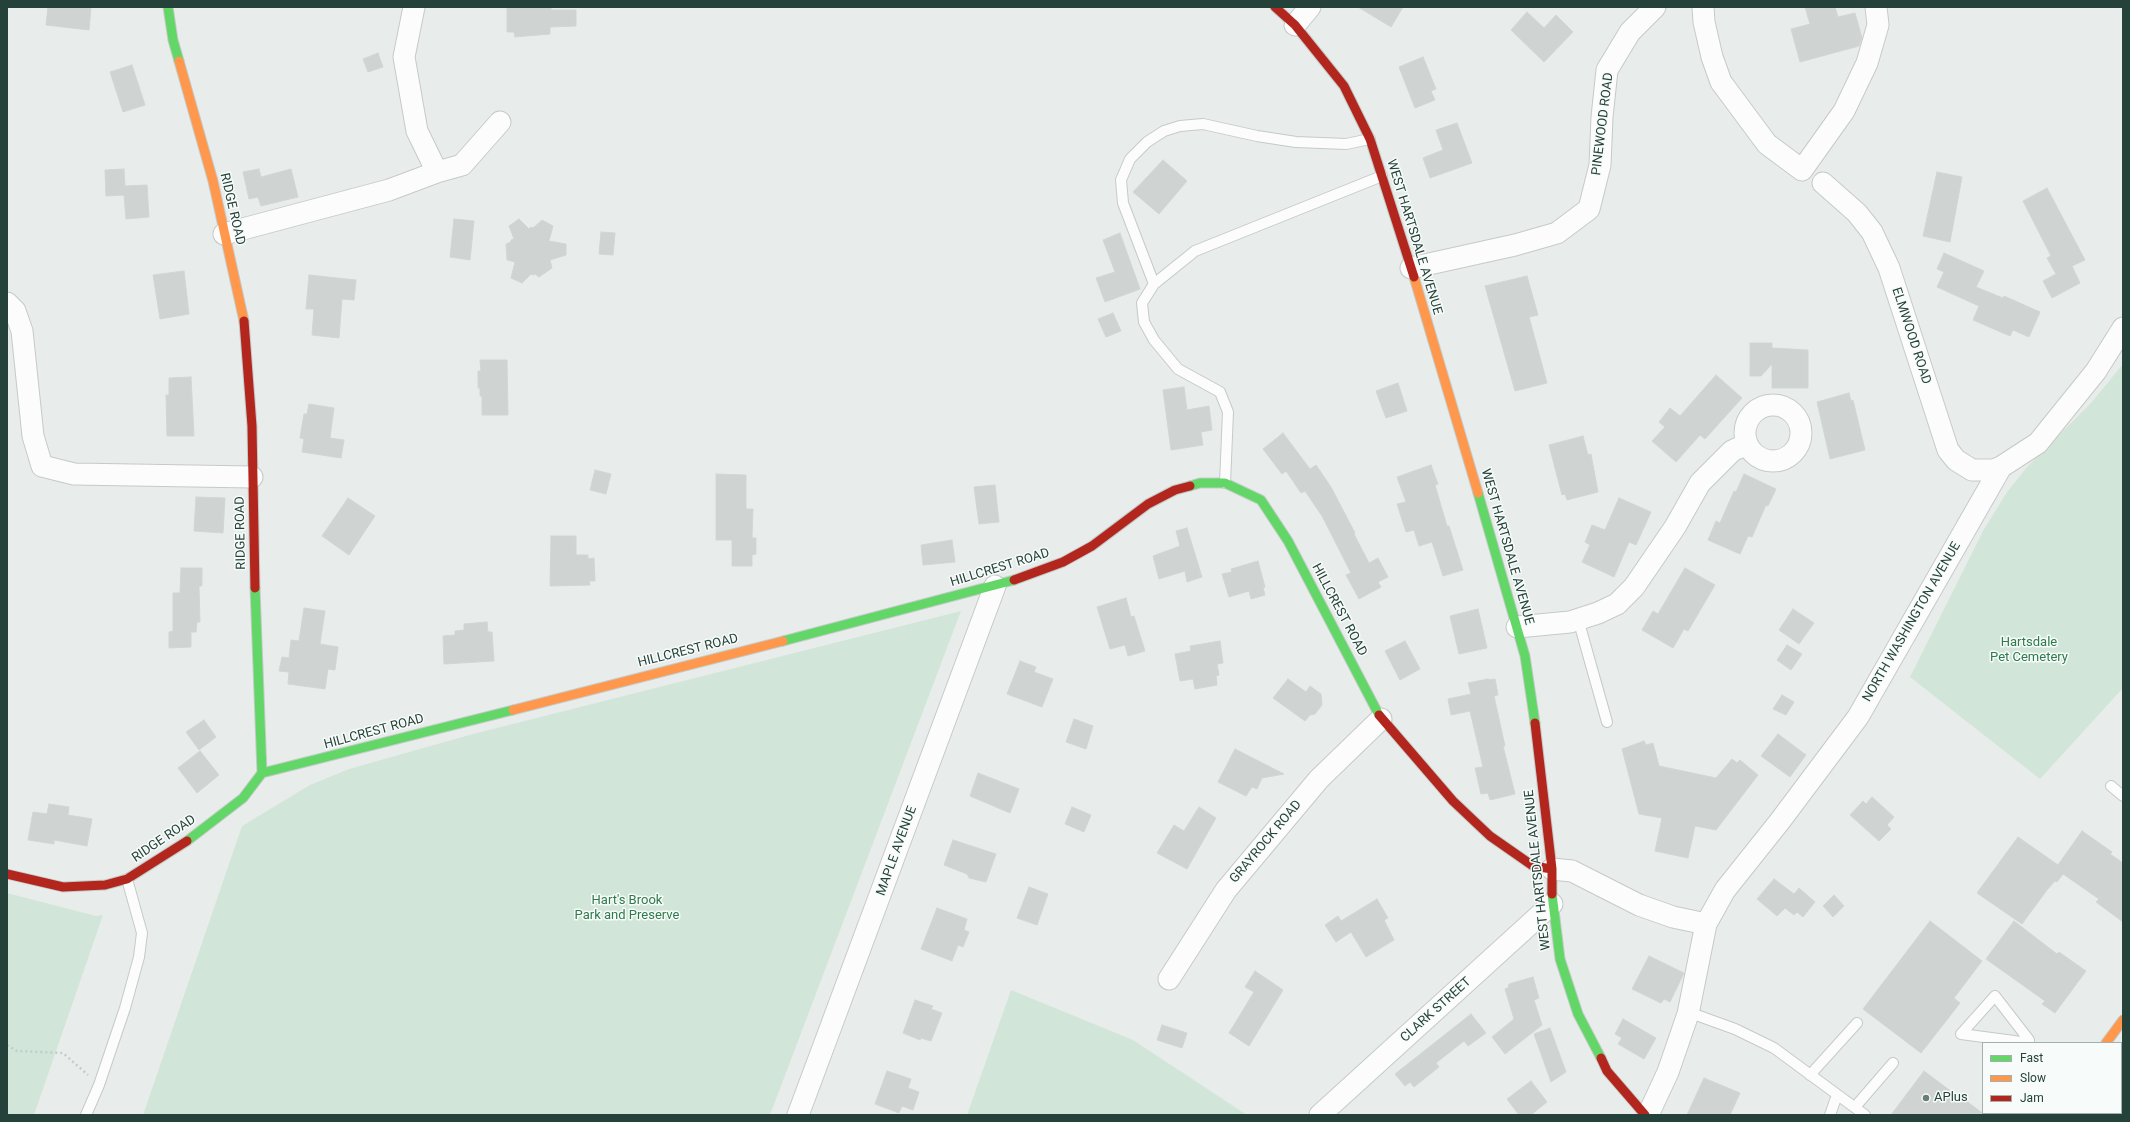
<!DOCTYPE html>
<html>
<head>
<meta charset="utf-8">
<style>
	body { margin:0 }
	#map { position:relative; width:2130px; height:1122px; overflow:hidden; background:#e8edeb; font-family:Roboto,sans-serif }
	canvas { display:block }
	.frame { position:absolute; inset:0; border:8px solid #24423a; pointer-events:none }
	.legend { position:absolute; left:1982px; top:1042px; width:140px; height:72px; box-sizing:border-box; background:#f7fbf9; border:1px solid #a3b1ad; margin:0; padding:5px 7px; list-style:none; font-size:12px; color:#24423a }
	.legend li { display:flex; align-items:center; gap:8px; height:20px }
	.legend b { width:20px; border:1px solid #a3b1ad }
</style>
</head>
<body>
<div id="map">
<canvas width="2130" height="1122"></canvas>
<div class="frame"></div>
<ul class="legend">
<li><b style="height:5px;background:#63d668"></b>Fast</li>
<li><b style="height:5px;background:#ff974d"></b>Slow</li>
<li><b style="height:5px;background:#b3261e"></b>Jam</li>
</ul>
</div>
<script>
const g = document.querySelector('canvas').getContext('2d');
g.lineJoin = 'round';
function fill(path, color) { g.fillStyle = color; g.fill(path, 'evenodd'); }
const shape = rows => new Path2D(rows.map(r => 'M' + r).join(''));
function strokePath(path, color, width, dash) { g.strokeStyle = color; g.lineWidth = width; g.lineCap = dash ? 'butt' : 'round'; g.setLineDash(dash || []); g.stroke(path); }
function write(font, color, halo, rows, align = 'center') {
  g.font = font + ' Roboto,sans-serif'; g.lineWidth = 3; g.setLineDash([]); g.textBaseline = 'middle'; g.strokeStyle = halo; g.fillStyle = color; for (const [text, x, y, turn = 0] of rows) {
    g.save(); g.translate(x, y); g.rotate((+turn || 0) * Math.PI / 180); g.textAlign = isNaN(turn) ? turn : align; if (halo) g.strokeText(text, 0, 0); g.fillText(text, 0, 0); g.restore();
  }
}
fill(shape([
	[2123,364,2123,688,2040,779,1910,677,1983,531,2007,492,2027,467,2091,403],
	[961,611,770,1115,143,1115,242,826,310,785,349,769,473,734],
	[7,893,96,916,103,915,34,1115,7,1115],
	[1011,990,1133,1040,1247,1115,967,1115]
]), '#d1e6d8');
const building = shape([
	[48,7,91,7,89,30,46,25,48,7],
	[507,7,551,7,551,10,576,10,576,26,550,27,550,34,515,37,514,32,507,32,507,7],
	[1358,7,1403,7,1391,27,1358,7],
	[1805,7,1835,7,1838,17,1855,13,1862,38,1859,46,1800,62,1791,29,1810,24,1805,7],
	[1527,12,1544,28,1556,15,1573,32,1544,62,1511,30,1527,12],
	[378,53,383,67,368,72,363,59,378,53],
	[1423,57,1436,89,1431,91,1435,100,1415,108,1399,67,1423,57],
	[132,65,145,105,123,112,110,72,132,65],
	[1457,123,1472,163,1430,178,1423,158,1443,150,1436,130,1457,123],
	[1163,160,1187,181,1159,214,1133,192,1163,160],
	[124,169,125,186,147,185,149,217,126,219,124,195,106,196,105,170,124,169],
	[259,169,261,177,291,169,298,197,261,206,258,197,249,199,243,172,259,169],
	[1937,172,1962,177,1950,242,1923,236,1937,172],
	[2047,188,2085,260,2072,266,2080,283,2052,298,2043,281,2056,274,2047,258,2051,256,2023,201,2047,188],
	[454,219,474,221,470,260,450,257,454,219],
	[519,219,529,229,531,227,533,228,542,220,553,226,549,241,566,244,566,255,550,260,552,268,539,277,535,274,533,275,531,274,522,283,511,278,515,262,507,260,506,244,511,242,511,240,514,239,509,226,519,219],
	[601,232,615,233,613,255,599,254,601,232],
	[1120,233,1140,289,1105,302,1096,278,1115,272,1103,240,1120,233],
	[1944,253,1984,271,1976,287,2003,298,2004,296,2040,312,2029,337,2013,330,2010,336,1973,320,1979,306,1937,287,1944,272,1937,269,1944,253],
	[184,271,189,314,160,319,153,275,184,271],
	[309,275,356,280,354,300,342,299,339,338,312,335,314,309,306,309,309,275],
	[1527,276,1538,315,1529,317,1547,383,1515,391,1485,286,1527,276],
	[1113,313,1121,331,1106,337,1098,319,1113,313],
	[1750,343,1772,343,1772,348,1808,350,1808,388,1772,388,1772,364,1761,376,1750,376,1750,343],
	[480,360,507,360,508,415,482,415,482,396,480,396,480,388,478,388,478,371,481,371,480,360],
	[1716,375,1742,398,1705,439,1700,435,1676,462,1652,441,1665,427,1659,422,1670,408,1680,416,1716,375],
	[191,377,194,436,167,436,166,395,169,395,169,378,191,377],
	[1398,383,1407,411,1386,418,1376,391,1398,383],
	[1184,387,1187,410,1209,406,1212,430,1201,432,1203,445,1171,450,1163,390,1184,387],
	[1849,393,1851,401,1853,400,1865,450,1830,459,1817,402,1849,393],
	[309,404,334,408,330,438,344,440,341,458,302,452,304,439,300,438,304,414,307,414,309,404],
	[1283,433,1310,469,1316,465,1331,487,1355,533,1354,534,1369,563,1378,558,1388,577,1378,582,1381,587,1359,599,1346,575,1351,573,1322,516,1305,491,1301,493,1286,471,1282,474,1263,449,1283,433],
	[1583,436,1588,455,1591,454,1598,492,1567,500,1565,494,1562,495,1549,445,1583,436],
	[1431,465,1438,484,1435,485,1447,526,1449,526,1463,570,1443,576,1432,542,1419,546,1414,530,1406,532,1397,504,1406,502,1397,477,1431,465],
	[595,470,611,474,606,494,590,490,595,470],
	[716,474,746,475,746,509,753,509,752,538,756,538,756,554,752,555,752,566,732,566,732,540,716,540,716,474],
	[1744,474,1776,489,1768,506,1766,505,1752,537,1748,536,1740,554,1708,540,1716,521,1720,523,1734,491,1736,492,1744,474],
	[995,485,999,522,979,524,974,487,995,485],
	[196,497,225,498,223,533,194,531,196,497],
	[348,498,375,516,349,555,322,536,348,498],
	[1619,498,1651,512,1636,545,1629,542,1614,577,1582,562,1590,545,1585,542,1592,525,1605,530,1619,498],
	[1187,528,1202,577,1187,582,1185,571,1159,579,1153,556,1180,546,1176,531,1187,528],
	[551,536,576,536,576,555,588,555,588,559,594,558,595,581,589,581,590,585,550,586,551,536],
	[952,540,955,562,923,565,921,545,952,540],
	[1258,561,1265,587,1263,588,1265,595,1251,599,1249,591,1229,597,1222,574,1232,572,1231,569,1258,561],
	[181,568,202,568,202,586,199,586,200,622,197,622,196,632,191,632,191,647,169,648,169,632,173,631,173,593,180,593,181,568],
	[1685,568,1715,585,1688,631,1684,629,1673,648,1642,630,1653,611,1658,614,1685,568],
	[1126,598,1131,617,1134,616,1145,651,1128,656,1125,645,1110,649,1097,607,1126,598],
	[304,608,325,611,320,644,338,647,335,670,328,669,325,689,288,684,289,672,279,671,282,657,289,658,291,640,299,641,304,608],
	[1478,609,1487,648,1459,654,1450,616,1478,609],
	[1793,609,1814,623,1799,644,1779,630,1793,609],
	[487,622,488,632,492,632,494,661,444,664,443,636,455,635,455,631,464,630,464,624,487,622],
	[1220,641,1223,663,1217,664,1219,675,1216,676,1217,685,1195,689,1193,679,1180,681,1175,654,1191,651,1190,646,1220,641],
	[1405,641,1420,669,1400,680,1385,651,1405,641],
	[1787,645,1802,654,1791,670,1777,660,1787,645],
	[1020,661,1036,667,1034,672,1053,679,1042,707,1007,694,1020,661],
	[1288,679,1306,692,1310,686,1321,694,1322,705,1315,714,1310,715,1305,721,1273,698,1288,679],
	[1488,679,1488,680,1495,679,1498,695,1494,696,1505,746,1503,746,1515,794,1490,800,1488,793,1481,794,1475,768,1483,767,1470,711,1451,715,1448,699,1471,694,1468,683,1488,679],
	[1782,695,1794,702,1786,715,1773,709,1782,695],
	[1074,719,1093,726,1086,749,1066,742,1074,719],
	[204,720,216,737,199,750,186,732,204,720],
	[1778,734,1806,755,1790,777,1761,756,1778,734],
	[1644,741,1646,745,1653,743,1659,766,1716,778,1732,759,1737,763,1740,760,1758,775,1716,830,1695,826,1688,858,1655,851,1662,818,1639,814,1622,749,1644,741],
	[1235,749,1284,774,1262,778,1257,789,1252,787,1246,796,1218,782,1235,749],
	[200,751,219,775,197,793,178,768,200,751],
	[978,773,1019,789,1010,813,970,796,978,773],
	[1872,797,1894,817,1887,825,1891,829,1879,841,1850,815,1863,801,1866,804,1872,797],
	[49,804,69,807,68,815,92,819,87,846,54,840,54,844,28,840,33,812,47,814,49,804],
	[1072,807,1091,815,1084,832,1065,824,1072,807],
	[1199,807,1216,818,1187,869,1157,853,1174,825,1184,831,1199,807],
	[2082,831,2112,852,2110,854,2123,863,2123,922,2096,902,2099,899,2063,874,2057,882,2055,881,2047,890,2022,924,1977,893,2018,837,2058,865,2082,831],
	[953,840,996,854,986,882,969,878,967,874,944,865,953,840],
	[1774,879,1794,894,1799,888,1815,902,1803,917,1797,912,1794,915,1785,908,1777,916,1757,899,1774,879],
	[1029,887,1048,894,1037,925,1017,918,1029,887],
	[1834,895,1844,906,1833,917,1823,906,1834,895],
	[1377,899,1388,918,1384,920,1394,940,1366,957,1351,932,1336,942,1325,925,1338,916,1341,921,1377,899],
	[937,908,967,919,964,930,969,932,963,947,958,945,952,961,921,949,937,908],
	[1930,921,1982,961,1954,998,1960,1003,1921,1053,1863,1009,1930,921],
	[2014,921,2057,954,2059,952,2086,971,2055,1013,2042,1004,2045,1001,1986,959,2014,921],
	[1649,956,1684,973,1670,1002,1664,999,1661,1003,1632,989,1649,956],
	[1255,971,1283,990,1249,1046,1229,1033,1254,992,1245,987,1255,971],
	[1533,977,1539,998,1534,1000,1542,1025,1505,1054,1492,1037,1514,1019,1505,989,1508,988,1509,984,1533,977],
	[915,1000,933,1006,931,1009,942,1013,931,1041,921,1038,920,1040,903,1033,915,1000],
	[1471,1014,1486,1033,1468,1046,1464,1041,1436,1063,1439,1067,1414,1087,1410,1082,1405,1086,1395,1074,1471,1014],
	[1623,1019,1656,1038,1644,1059,1618,1044,1622,1038,1615,1034,1623,1019],
	[1162,1025,1187,1033,1182,1048,1157,1040,1162,1025],
	[1550,1028,1566,1072,1551,1082,1534,1034,1550,1028],
	[887,1071,911,1079,908,1088,919,1092,913,1110,902,1106,899,1113,875,1104,887,1071],
	[1924,1071,1956,1095,1957,1094,1985,1115,1891,1115,1924,1071],
	[1704,1078,1740,1093,1730,1115,1687,1115,1704,1078],
	[1531,1081,1547,1102,1531,1115,1519,1115,1507,1099,1531,1081]
]);
fill(building, '#cfd4d2');
strokePath(building, '#d1d6d4', 1);
const lane = shape([
	[1154,284,1123,203,1121,180,1130,159,1147,142,1164,131,1180,126,1203,124,1257,136,1296,142,1346,144,1370,139],
	[1225,483,1228,412,1220,392,1178,369,1154,340,1144,322,1142,303,1154,284,1195,251,1382,176],
	[1578,619,1607,722],
	[2111,786,2123,796],
	[1688,1012,1735,1029,1774,1048,1865,1115],
	[2029,1043,2029,1040,1995,996,1961,1034,2029,1043],
	[1810,1075,1857,1023],
	[1855,1107,1893,1063],
	[86,1115,99,1085,125,1008,139,957,142,933,127,879],
	[1830,1115,1837,1095]
]);
const street = shape([
	[414,7,404,57,417,131,437,172],
	[1703,7,1704,22,1712,57,1721,82,1767,144,1802,170,1844,111,1867,63,1878,25,1876,7],
	[1295,25,1310,7],
	[1823,183,1857,213,1872,232,1889,268,1948,450,1956,460,1972,470,1993,470,2001,467],
	[224,234,389,190,437,172,462,165,500,122],
	[1411,268,1515,245,1557,233,1589,209,1600,165,1602,117,1607,70,1630,32,1655,7],
	[7,303,15,311,22,331,33,436,42,466,74,474,252,477],
	'1745 433a28 28 0 1 1 56 0a28 28 0 1 1-56 0Z',
	[1517,627,1570,622,1598,613,1617,604,1634,587,1675,527,1700,483,1732,451,1747,444],
	[1552,869,1572,871,1639,905,1673,917,1706,924],
	[1169,979,1226,890,1319,779,1381,719],
	[798,1115,995,586],
	[1320,1115,1552,904],
	[1648,1115,1668,1072,1688,1014,1706,924,1725,890,1780,821,1858,717,2001,467,2038,443,2096,371,2123,328]
]);
const fast = shape([
	[168,7,173,40,179,61],
	[1190,486,1200,483,1225,483,1261,500,1288,541,1379,715],
	[1478,493,1525,656,1535,723],
	[783,641,1014,580],
	[262,773,513,710],
	[187,841,243,798,262,773,255,588],
	[1552,894,1560,959,1578,1014,1601,1058]
]);
const slow = shape([
	[179,61,213,181,244,321],
	[1414,277,1478,493],
	[513,710,783,641],
	[2106,1043,2123,1020],
	[2032,1115,2035,1113]
]);
const jam = shape([
	[1275,7,1295,25,1344,86,1370,139,1414,277],
	[244,321,252,426,255,588],
	[1014,580,1063,562,1092,546,1148,504,1175,490,1190,486],
	[1379,715,1453,801,1490,836,1533,866,1552,869],
	[1535,723,1552,869,1552,894],
	[7,874,63,887,105,885,127,879,187,841],
	[1601,1058,1607,1071,1645,1115],
	[2064,1115,2065,1113]
]);
strokePath(lane, '#c5cac8', 12);
strokePath(street, '#c5cac8', 23);
strokePath(fast, '#c3cbc8', 11);
strokePath(slow, '#c3cbc8', 11);
strokePath(jam, '#c3cbc8', 11);
strokePath(shape([
	[7,1045,17,1051,63,1053,88,1075]
]), '#c3ccca', 2.5, [2, 3]);
strokePath(lane, '#fcfcfc', 10);
strokePath(street, '#fcfcfc', 21);
strokePath(fast, '#63d668', 9);
strokePath(slow, '#ff974d', 9);
strokePath(jam, '#b3261e', 9);
for (const [x, y, r, color] of [
	[1926,1098,4,"#697e78"]
]) { const dot = new Path2D(); dot.arc(x, y, r, 0, 2 * Math.PI); g.fillStyle = color; g.fill(dot); strokePath(dot, '#f7fbf9', 1.5); }
write('13px', '#24423a', '#f7fbf9', [
	["PINEWOOD ROAD",1603,124,-83],
	["RIDGE ROAD",232,209,77],
	["WEST HARTSDALE AVENUE",1414,237,73],
	["ELMWOOD ROAD",1911,336,72],
	["RIDGE ROAD",241,533,-91],
	["WEST HARTSDALE AVENUE",1507,547,74],
	["HILLCREST ROAD",1000,568,-17],
	["HILLCREST ROAD",1339,610,62],
	["NORTH WASHINGTON AVENUE",1912,622,-60],
	["HILLCREST ROAD",688,651,-14],
	["HILLCREST ROAD",374,732,-15],
	["RIDGE ROAD",164,839,-34],
	["GRAYROCK ROAD",1266,842,-50],
	["MAPLE AVENUE",897,851,-70],
	["WEST HARTSDALE AVENUE",1538,870,-96],
	["CLARK STREET",1436,1010,-42]
]);
write('13px', '#2d7a4b', '#f7fbf9', [
	["Hartsdale",2029,643],
	["Pet Cemetery",2029,658],
	["Hart's Brook",627,901],
	["Park and Preserve",627,916]
]);
write('13px', '#24423a', '#f7fbf9', [
	["APlus",1934,1098]
], 'left');
</script>
</body>
</html>
